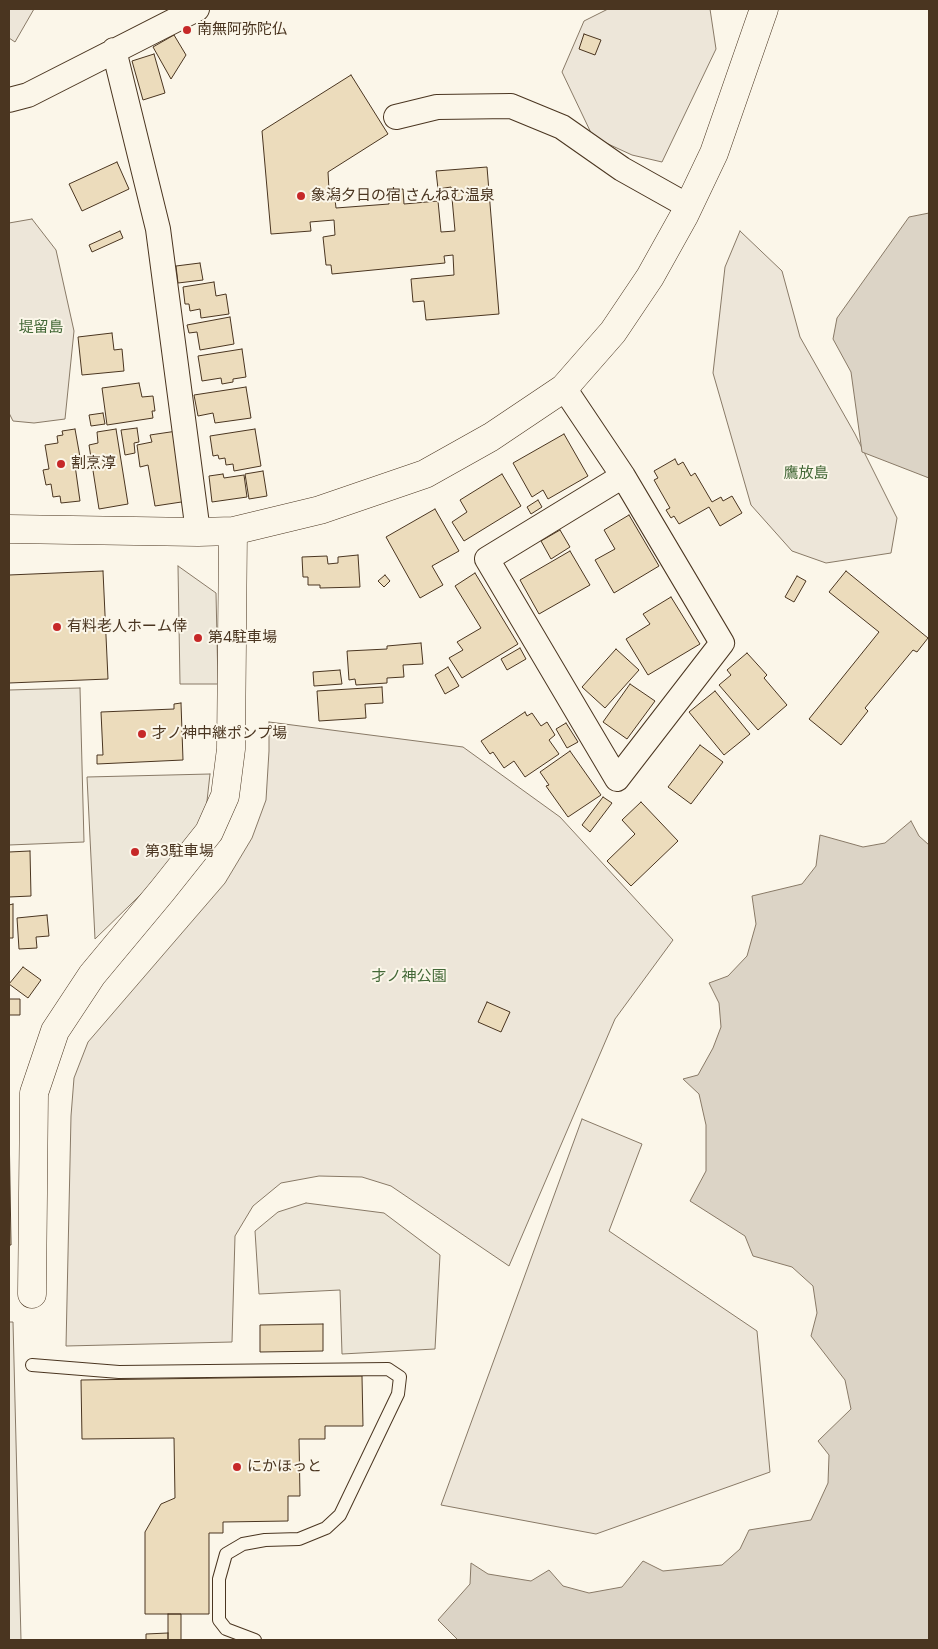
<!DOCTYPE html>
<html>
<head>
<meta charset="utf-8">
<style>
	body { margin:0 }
	#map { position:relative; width:938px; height:1649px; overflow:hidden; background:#fbf6e9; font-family:"DM Sans",sans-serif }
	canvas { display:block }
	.frame { position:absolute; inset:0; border:10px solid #4a3520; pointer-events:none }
</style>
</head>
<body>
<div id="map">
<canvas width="938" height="1649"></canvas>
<div class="frame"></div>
</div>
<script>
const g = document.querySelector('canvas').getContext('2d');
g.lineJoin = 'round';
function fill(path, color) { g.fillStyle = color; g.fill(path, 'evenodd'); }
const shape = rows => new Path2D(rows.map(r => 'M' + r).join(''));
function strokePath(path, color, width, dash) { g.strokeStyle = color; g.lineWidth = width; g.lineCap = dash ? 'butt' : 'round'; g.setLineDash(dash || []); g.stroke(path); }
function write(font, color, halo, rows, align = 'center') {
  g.font = font + ' "DM Sans","Noto Sans JP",sans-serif'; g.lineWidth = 4; g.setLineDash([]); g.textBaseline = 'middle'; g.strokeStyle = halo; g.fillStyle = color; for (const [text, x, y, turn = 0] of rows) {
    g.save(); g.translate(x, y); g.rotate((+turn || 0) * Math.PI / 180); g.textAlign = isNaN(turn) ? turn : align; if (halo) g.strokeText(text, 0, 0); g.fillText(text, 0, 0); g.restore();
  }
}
const green = shape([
	[9,9,34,9,15,42,9,38,9,9],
	[608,9,710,9,716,49,662,162,632,155,593,137,562,72,584,21,608,9],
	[32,219,56,250,74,331,65,419,34,423,13,421,9,413,9,223,32,219],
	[740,231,782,271,800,337,855,434,897,518,891,553,826,563,792,551,751,505,713,373,725,267,740,231],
	[269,722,463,747,560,817,673,940,615,1019,509,1266,391,1186,362,1177,319,1176,281,1183,253,1206,235,1236,232,1342,66,1346,71,1116,74,1078,88,1042,225,883,252,838,266,800,269,751,269,722],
	[582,1119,642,1144,609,1231,757,1331,770,1472,596,1534,441,1505,582,1119]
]);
fill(green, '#ede6d9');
strokePath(green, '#887966', 1);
const parking = shape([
	[178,566,216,593,218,684,180,684,178,566],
	[80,688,84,842,9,845,9,690,80,688],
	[210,774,206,810,192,836,168,868,95,939,87,777,210,774],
	[306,1203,384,1213,440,1255,435,1349,342,1354,340,1290,259,1294,255,1231,278,1212,306,1203],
	[9,1322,13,1322,21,1640,9,1640,9,1322]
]);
fill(parking, '#ede7d9');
strokePath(parking, '#887966', 1);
const water = shape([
	[929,213,929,478,862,452,851,372,833,339,837,318,909,217,929,213],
	[911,821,919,836,929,845,929,1640,458,1640,438,1620,470,1584,471,1563,488,1574,531,1581,549,1570,563,1586,589,1593,622,1587,643,1561,663,1571,722,1565,740,1549,749,1530,811,1520,828,1483,829,1455,818,1441,851,1409,845,1380,811,1336,817,1313,813,1286,792,1267,753,1256,745,1236,690,1201,706,1171,706,1125,699,1094,683,1079,698,1075,713,1048,721,1027,719,1003,709,983,728,976,747,956,756,924,752,896,802,884,816,866,820,835,863,847,885,843,911,821]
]);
fill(water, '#dcd4c6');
strokePath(water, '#887966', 1);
const building = shape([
	[584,34,601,40,595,55,579,49,584,34],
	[174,35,186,55,171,79,153,47,174,35],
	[154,54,165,93,143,100,132,61,154,54],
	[351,75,388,134,328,172,329,190,334,190,336,208,389,204,388,190,403,189,404,204,438,201,441,232,455,231,451,187,438,189,436,171,487,167,499,314,426,320,424,301,413,302,411,279,454,275,453,255,444,256,445,263,332,274,331,265,326,265,323,237,335,235,334,220,310,222,311,231,271,234,262,131,351,75],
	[117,162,129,189,82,211,69,184,117,162],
	[120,231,123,238,92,252,89,245,120,231],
	[200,263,203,280,178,283,176,266,200,263],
	[214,282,216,296,226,294,229,314,201,318,200,309,190,311,189,304,185,304,183,287,214,282],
	[230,317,234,344,200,350,197,332,189,333,187,325,230,317],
	[112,333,114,350,122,349,124,371,82,375,78,337,112,333],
	[242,349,246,377,233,379,233,382,222,384,221,378,202,381,198,356,242,349],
	[139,383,142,397,153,396,155,411,152,411,153,418,107,425,102,388,139,383],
	[246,387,251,418,215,423,213,413,198,416,194,395,246,387],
	[103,413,105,424,91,426,89,415,103,413],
	[137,428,139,442,134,443,135,453,125,455,121,430,137,428],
	[75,429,80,457,74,458,80,501,61,503,60,496,53,497,51,484,46,485,43,470,49,469,45,445,58,443,57,436,63,435,62,431,75,429],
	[116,429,128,504,99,509,89,445,98,443,97,432,116,429],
	[255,429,261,466,234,471,233,464,226,465,225,458,219,459,218,455,213,456,210,436,255,429],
	[177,431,188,501,155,506,148,465,140,467,137,445,152,442,150,435,177,431],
	[564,434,588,476,548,499,543,490,532,497,513,463,564,434],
	[675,459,678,465,683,462,691,476,695,473,712,502,721,497,723,501,732,496,742,513,720,526,709,507,679,524,674,516,671,518,666,510,670,508,654,480,658,478,654,471,675,459],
	[263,471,267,496,249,499,245,474,263,471],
	[223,474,224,478,244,475,247,497,212,502,209,476,223,474],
	[502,474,521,506,464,541,452,522,467,512,460,500,502,474],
	[538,500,542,507,531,514,527,507,538,500],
	[435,509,459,551,432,566,443,585,420,598,386,537,435,509],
	[629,515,659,566,614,593,595,560,615,549,604,530,629,515],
	[560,530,570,547,551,559,541,541,560,530],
	[570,551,590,585,539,614,520,580,570,551],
	[358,555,360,587,320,588,320,585,308,585,308,577,303,577,302,557,327,556,328,564,338,563,338,557,358,555],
	[103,571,108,679,9,683,9,575,103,571],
	[846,571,928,638,917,652,913,650,865,708,868,711,841,745,809,719,879,632,829,592,846,571],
	[475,573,518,644,462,678,449,658,463,650,457,642,481,628,455,586,475,573],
	[385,575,390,581,384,587,378,581,385,575],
	[797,576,806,581,794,602,785,597,797,576],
	[671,597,700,644,648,675,626,639,650,624,643,614,671,597],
	[421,643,423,664,403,665,404,677,387,678,387,683,356,685,355,679,349,680,347,651,387,649,387,646,421,643],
	[520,648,526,659,507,670,501,659,520,648],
	[616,649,639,670,605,708,582,687,616,649],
	[747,653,767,675,764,678,787,705,758,730,719,685,731,675,727,670,747,653],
	[448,667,459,686,445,694,435,675,448,667],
	[340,670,342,684,314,686,313,672,340,670],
	[630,684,655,701,627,739,603,722,630,684],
	[382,687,383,703,365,704,366,718,319,721,317,691,382,687],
	[715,691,750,734,724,755,689,712,715,691],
	[181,703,183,760,97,764,97,755,103,755,101,712,174,709,174,704,181,703],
	[525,712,527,716,532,713,541,726,547,722,555,735,549,740,559,754,525,777,514,761,504,768,493,752,490,754,481,741,525,712],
	[566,723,578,742,567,748,556,729,566,723],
	[700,745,723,762,691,804,668,787,700,745],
	[570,751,601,795,568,817,546,786,549,785,540,772,570,751],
	[603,797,612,803,590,832,582,825,603,797],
	[641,802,678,841,631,886,607,861,635,834,622,820,641,802],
	[30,851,31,896,9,897,9,852,30,851],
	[13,904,13,938,9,938,9,905,13,904],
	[47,915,49,936,36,937,37,948,19,949,17,918,47,915],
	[23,967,41,980,28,998,9,984,23,967],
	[9,999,20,999,20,1015,9,1015,9,999],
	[487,1002,510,1012,501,1032,478,1022,487,1002],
	[9,1123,11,1245,9,1245,9,1123],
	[323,1324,323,1351,260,1352,260,1325,323,1324],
	[362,1376,363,1426,325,1426,325,1439,299,1439,300,1496,288,1496,288,1521,223,1522,223,1533,209,1533,209,1614,145,1614,145,1532,161,1504,175,1498,174,1438,82,1439,81,1380,362,1376],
	[168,1614,181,1614,181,1640,168,1640,168,1614],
	[168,1633,168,1640,146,1640,146,1634,168,1633]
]);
fill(building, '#ecdcbc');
strokePath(building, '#4a3520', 1);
const service = shape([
	[32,1365,119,1372,388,1369,400,1377,398,1394,340,1515,326,1528,299,1539,265,1540,243,1544,226,1554,219,1579,219,1620,226,1629,255,1640]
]);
const minor = shape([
	[114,50,158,229,198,532],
	[9,100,28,95,197,9],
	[396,117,437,107,511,106,562,127,622,169,688,206],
	[564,388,623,476,722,643,617,779,487,559,623,476]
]);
const tertiary = shape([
	[9,529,198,532,233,531,320,510,425,474,491,437,564,388,613,332,650,277,684,216,714,153,764,9],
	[32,1294,34,1093,55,1031,92,975,162,891,209,832,225,796,231,749,233,531]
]);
strokePath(service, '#4a3520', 14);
strokePath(minor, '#4a3520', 26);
strokePath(tertiary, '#4a3520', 29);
strokePath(service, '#fbf6e9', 12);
strokePath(minor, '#fbf6e9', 24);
strokePath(tertiary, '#fbf6e9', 28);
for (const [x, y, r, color] of [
	[187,30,5,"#c62828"],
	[301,196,5,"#c62828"],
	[61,464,5,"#c62828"],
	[57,627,5,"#c62828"],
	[198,638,5,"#c62828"],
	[142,734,5,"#c62828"],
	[135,852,5,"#c62828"],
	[237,1467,5,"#c62828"]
]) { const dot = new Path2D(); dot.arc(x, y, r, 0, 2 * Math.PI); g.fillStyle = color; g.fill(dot); strokePath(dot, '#fbf6e9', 2); }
write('15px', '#4a3520', '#fbf6e9', [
	["南無阿弥陀仏",197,30],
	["象潟夕日の宿 さんねむ温泉",311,196],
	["割烹淳",71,464],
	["有料老人ホーム倖",67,627],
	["第4駐車場",208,638],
	["才ノ神中継ポンプ場",152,734],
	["第3駐車場",145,852],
	["にかほっと",247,1467]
], 'left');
write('15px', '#436837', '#fbf6e9', [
	["堤留島",41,328],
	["鷹放島",806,474],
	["才ノ神公園",409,977]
]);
</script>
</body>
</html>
